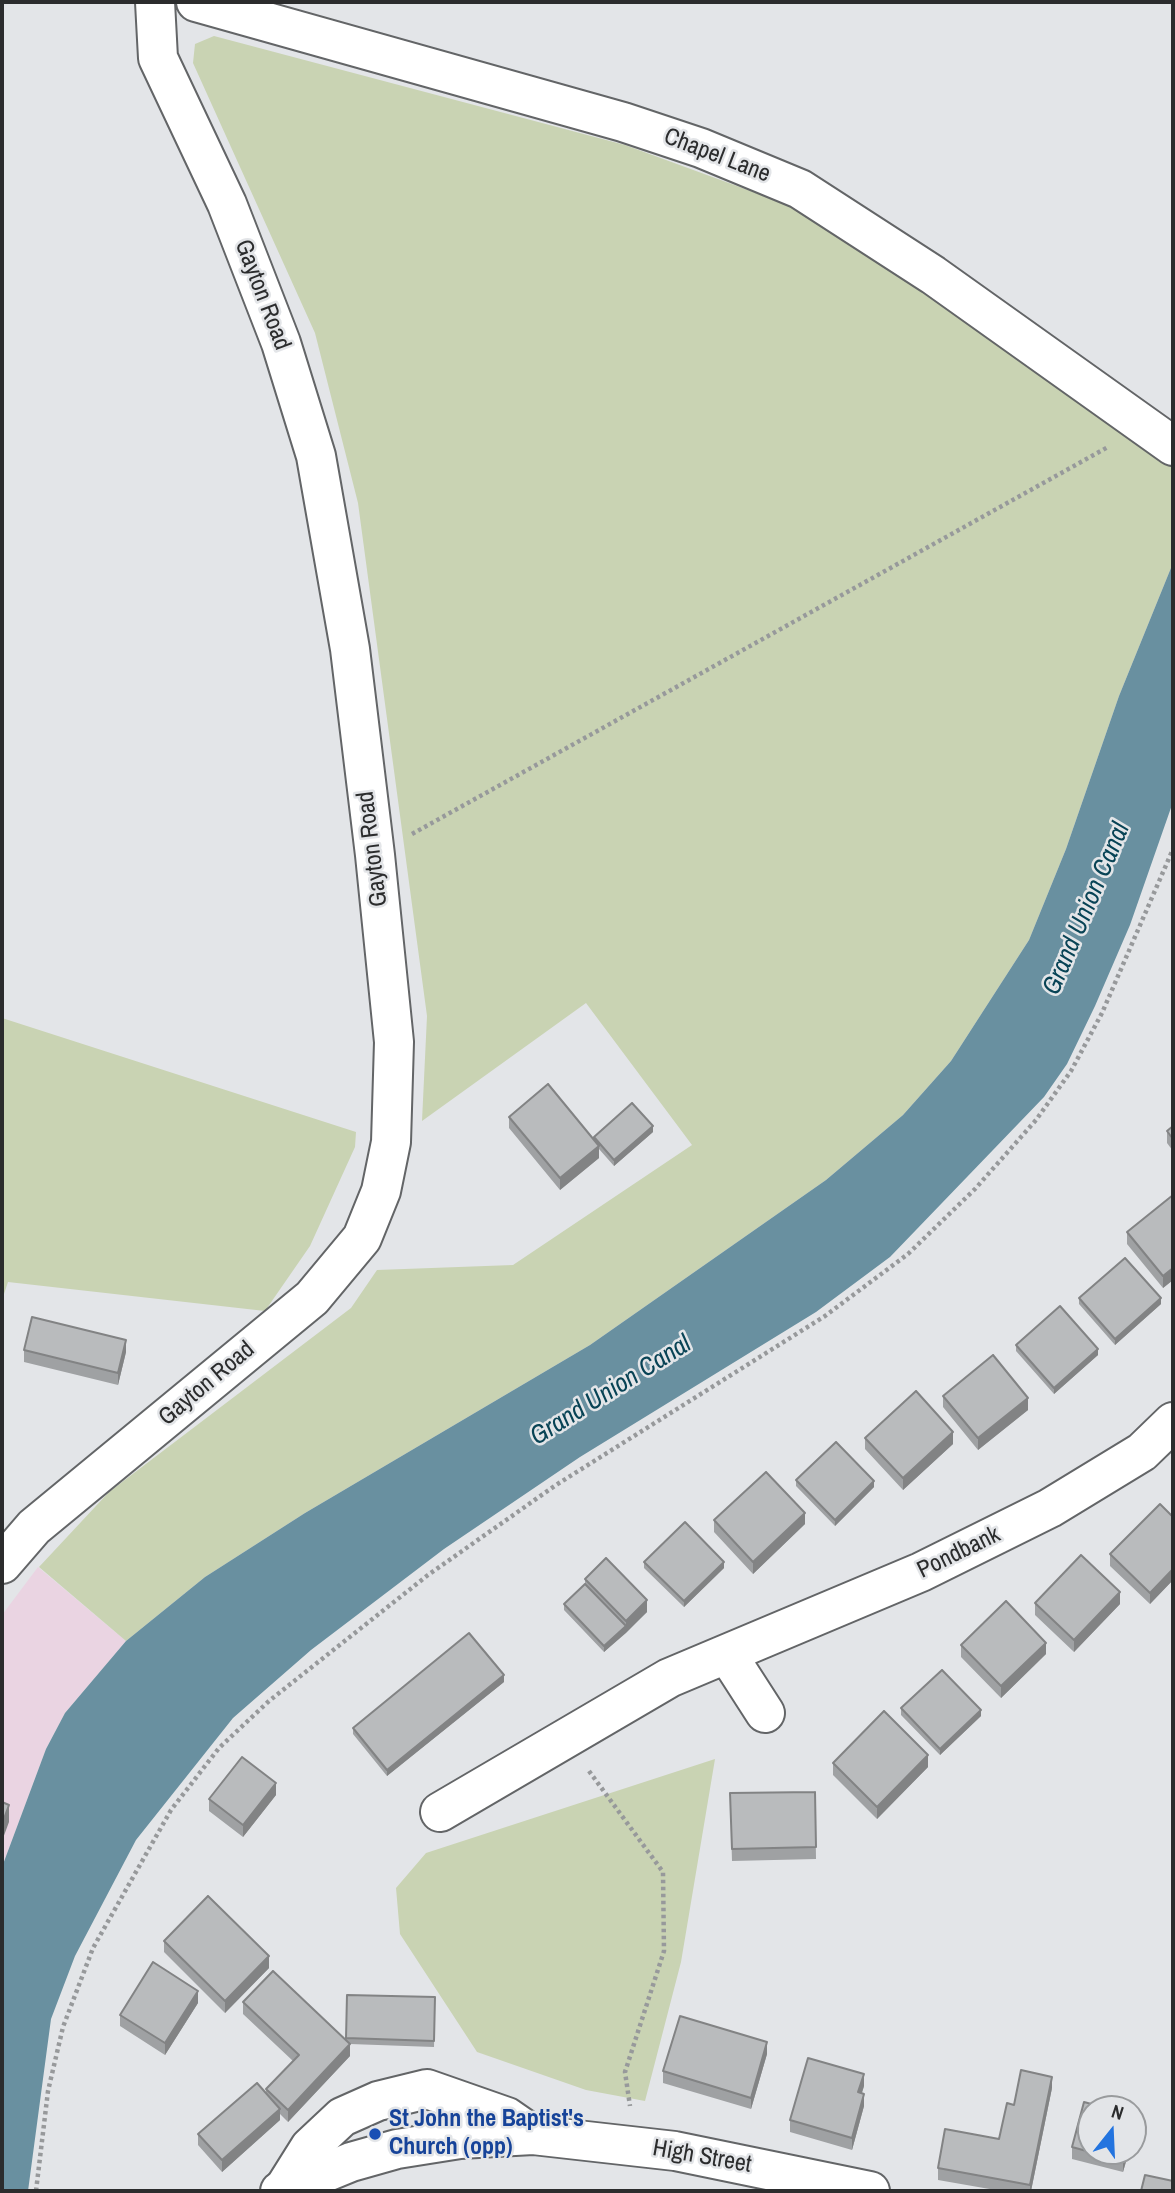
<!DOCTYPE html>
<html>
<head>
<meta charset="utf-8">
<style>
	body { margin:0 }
	#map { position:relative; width:1175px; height:2193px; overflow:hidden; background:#e3e5e8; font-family:"Archivo Narrow",sans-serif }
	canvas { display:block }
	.frame { position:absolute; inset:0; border:4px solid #2b2c2d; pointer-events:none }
	.north { position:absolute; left:1077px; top:2095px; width:70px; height:70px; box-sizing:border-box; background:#e3e5e8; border:2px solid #999b9d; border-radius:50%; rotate:18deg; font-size:19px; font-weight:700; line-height:28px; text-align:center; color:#2b2c2d }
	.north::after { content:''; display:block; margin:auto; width:24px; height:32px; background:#2374df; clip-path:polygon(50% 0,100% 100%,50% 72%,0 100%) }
</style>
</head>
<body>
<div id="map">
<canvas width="1175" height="2193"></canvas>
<div class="frame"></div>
<div class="north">N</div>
</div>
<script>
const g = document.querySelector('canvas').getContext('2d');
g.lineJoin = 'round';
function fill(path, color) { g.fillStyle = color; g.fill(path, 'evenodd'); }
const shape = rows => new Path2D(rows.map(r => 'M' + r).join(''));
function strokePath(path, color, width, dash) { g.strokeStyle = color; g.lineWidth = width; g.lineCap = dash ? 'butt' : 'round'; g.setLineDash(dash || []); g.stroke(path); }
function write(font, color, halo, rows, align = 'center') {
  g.font = font + ' "Archivo Narrow",sans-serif'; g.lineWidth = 5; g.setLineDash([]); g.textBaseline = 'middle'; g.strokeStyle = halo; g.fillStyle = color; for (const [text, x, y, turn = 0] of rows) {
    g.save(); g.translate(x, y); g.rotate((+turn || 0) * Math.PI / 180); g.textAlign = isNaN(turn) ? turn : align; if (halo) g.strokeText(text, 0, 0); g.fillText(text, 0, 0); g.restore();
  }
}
fill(shape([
	[38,1567,126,1641,65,1713,46,1749,2,1867,2,1615]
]), '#ead4e2');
fill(shape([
	[214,36,625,145,789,205,919,288,1173,464,1173,563,1119,696,1066,849,1029,940,951,1061,903,1115,826,1180,590,1345,305,1513,205,1577,126,1641,39,1567,109,1492,351,1308,377,1270,513,1265,692,1145,586,1003,422,1121,427,1016,358,503,315,333,193,63,195,44],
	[2,1018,356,1132,355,1147,310,1246,265,1311,8,1282,2,1300],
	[715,1759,681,1962,645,2101,586,2090,477,2052,400,1934,396,1888,426,1853]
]), '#c9d3b3');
fill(shape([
	[1173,563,1173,802,1130,925,1095,1006,1067,1064,1044,1097,890,1257,816,1312,580,1457,444,1549,311,1650,233,1718,136,1840,75,1956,51,2019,28,2191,2,2191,2,1867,46,1749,65,1713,126,1641,205,1577,305,1513,590,1345,826,1180,903,1115,951,1061,1029,940,1066,849,1119,696]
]), '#6990a0');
const street = shape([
	[196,2,623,122,701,148,800,189,933,275,1173,446],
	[2,1564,34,1527,312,1298,362,1238,381,1191,391,1142,394,1042,375,855,350,649,316,456,281,343,227,204,158,58,155,2],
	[727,1654,765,1713],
	[440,1812,669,1678,921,1572,1050,1508,1142,1452,1173,1422],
	[283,2190,310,2147,342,2117,378,2101,427,2089,507,2117,533,2135]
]);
const secondary = shape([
	[280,2191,351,2162,397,2149,460,2139,533,2135,675,2151,870,2191]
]);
strokePath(street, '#636567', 42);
strokePath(secondary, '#636567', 42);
strokePath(shape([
	[412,834,1108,447],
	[589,1771,663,1872,664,1951,625,2072,630,2106],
	[36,2191,48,2091,63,2027,93,1948,171,1810,219,1748,269,1701,428,1575,556,1485,825,1316,908,1254,975,1189,1036,1120,1071,1071,1102,1013,1173,849]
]), '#97999b', 4.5, [3.5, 3.5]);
strokePath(street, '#fff', 38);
strokePath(secondary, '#fff', 38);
fill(shape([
	[509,1117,594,1139,594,1137,653,1132,614,1166,599,1149,599,1158,560,1190,509,1128],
	[1173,1126,1173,1151,1167,1143,1167,1131],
	[1173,1195,1173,1280,1163,1288,1127,1244,1127,1232],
	[1079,1298,1161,1304,1115,1345,1079,1304],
	[1016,1345,1098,1355,1054,1394,1016,1351],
	[24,1350,126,1352,118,1385,24,1362],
	[943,1396,1028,1410,978,1450,943,1407],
	[865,1438,953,1444,903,1490,865,1449],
	[796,1480,874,1487,835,1526,796,1486],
	[1173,1517,1173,1580,1150,1604,1110,1566,1110,1554],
	[714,1520,805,1524,753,1574,714,1532],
	[644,1562,724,1568,684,1607,644,1568],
	[585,1579,647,1612,604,1652,564,1610,564,1604,585,1584],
	[1035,1603,1120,1604,1074,1652,1035,1615],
	[961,1645,1046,1654,1001,1698,961,1657],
	[504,1682,387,1776,353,1734,353,1728],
	[901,1708,981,1716,940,1755,901,1715],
	[833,1763,928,1767,877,1819,833,1775],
	[815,1792,816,1859,732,1861,730,1793],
	[276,1795,243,1837,209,1811,209,1799],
	[164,1941,269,1968,225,2013,164,1952],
	[347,1995,435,1997,434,2047,350,2044,350,2056,288,2122,280,2114,280,2120,222,2172,198,2145,198,2134,266,2093,266,2089,293,2061,243,2014,243,2002,346,2040],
	[198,2003,165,2055,120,2026,120,2015],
	[767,2054,751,2109,663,2083,663,2071],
	[864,2086,862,2093,864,2106,852,2150,790,2132,790,2120],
	[1052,2088,1031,2191,1001,2191,938,2180,938,2168,999,2139],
	[1072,2147,1091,2151,1129,2151,1123,2172,1072,2159]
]), '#9fa1a3');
fill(shape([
	[653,1126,653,1132,614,1166,614,1160],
	[599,1146,599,1158,560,1190,560,1178],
	[1173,1268,1173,1280,1163,1288,1163,1276],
	[1161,1298,1161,1304,1115,1345,1115,1339],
	[126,1340,126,1352,118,1385,118,1373],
	[1098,1349,1098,1355,1054,1394,1054,1388],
	[1028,1398,1028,1410,978,1450,978,1438],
	[953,1432,953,1444,903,1490,903,1478],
	[874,1481,874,1487,835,1526,835,1520],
	[805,1513,805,1524,753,1574,753,1562],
	[724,1562,724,1568,684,1607,684,1601],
	[1173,1569,1173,1580,1150,1604,1150,1593],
	[1120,1592,1120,1604,1074,1652,1074,1640],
	[647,1600,647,1612,626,1633,626,1621],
	[626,1626,626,1633,604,1652,604,1646],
	[1046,1643,1046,1654,1001,1698,1001,1686],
	[504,1675,504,1682,387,1776,387,1770],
	[981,1710,981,1716,940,1755,940,1749],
	[928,1755,928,1767,877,1819,877,1807],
	[276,1783,276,1795,243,1837,243,1825],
	[9,1805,9,1822,2,1841,2,1824],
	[269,1956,269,1968,225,2013,225,2001],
	[198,1991,198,2003,165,2055,165,2043],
	[767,2042,767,2054,751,2109,751,2098],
	[350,2044,350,2056,288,2122,288,2110],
	[864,2074,864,2086,858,2104,858,2092],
	[1052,2077,1052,2088,1031,2191,1030,2191,1030,2185],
	[864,2094,864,2106,852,2150,852,2138],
	[280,2109,280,2120,222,2172,222,2160],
	[1135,2116,1135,2128,1133,2134,1133,2123],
	[1125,2151,1129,2151,1123,2172,1123,2161]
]), '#828384');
const building = shape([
	[548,1084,599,1146,560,1178,509,1117,548,1084],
	[632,1103,653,1126,614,1160,594,1137,632,1103],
	[1173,1126,1173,1139,1167,1131,1173,1126],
	[1173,1195,1173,1268,1163,1276,1127,1232,1173,1195],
	[1125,1258,1161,1298,1115,1339,1079,1298,1125,1258],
	[1060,1306,1098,1349,1054,1388,1016,1345,1060,1306],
	[32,1317,126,1340,118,1373,24,1350,32,1317],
	[993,1355,1028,1398,978,1438,943,1396,993,1355],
	[916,1391,953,1432,903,1478,865,1438,916,1391],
	[836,1442,874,1481,835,1520,796,1480,836,1442],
	[766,1472,805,1513,753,1562,714,1520,766,1472],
	[1160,1504,1173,1517,1173,1569,1150,1593,1110,1554,1160,1504],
	[685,1522,724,1562,684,1601,644,1562,685,1522],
	[1081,1555,1120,1592,1074,1640,1035,1603,1081,1555],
	[606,1558,647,1600,626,1621,585,1579,606,1558],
	[585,1584,626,1626,604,1646,564,1604,585,1584],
	[1006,1601,1046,1643,1001,1686,961,1645,1006,1601],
	[469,1633,504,1675,387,1770,353,1728,469,1633],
	[942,1670,981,1710,940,1749,901,1708,942,1670],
	[884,1711,928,1755,877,1807,833,1763,884,1711],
	[242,1757,276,1783,243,1825,209,1799,242,1757],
	[815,1792,816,1847,732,1849,730,1793,815,1792],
	[2,1802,9,1805,2,1824,2,1802],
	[208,1896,269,1956,225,2001,164,1941,208,1896],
	[153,1962,198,1991,165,2043,120,2015,153,1962],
	[273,1971,350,2044,288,2110,266,2089,299,2055,243,2002,273,1971],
	[347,1995,435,1997,434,2041,346,2038,347,1995],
	[680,2016,767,2042,751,2098,663,2071,680,2016],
	[808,2058,864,2074,858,2092,864,2094,852,2138,790,2120,808,2058],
	[1021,2070,1052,2077,1030,2185,938,2168,945,2129,999,2139,1007,2103,1014,2105,1021,2070],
	[257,2083,280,2109,222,2160,198,2134,257,2083],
	[1084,2102,1110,2109,1091,2109,1091,2151,1125,2151,1123,2161,1072,2147,1084,2102],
	[1145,2175,1173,2181,1173,2191,1141,2191,1145,2175]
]);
fill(building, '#b9bbbd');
strokePath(building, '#828384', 2);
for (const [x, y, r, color] of [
	[375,2134,7,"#1a4fb4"]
]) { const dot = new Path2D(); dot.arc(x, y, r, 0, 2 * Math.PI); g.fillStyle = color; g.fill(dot); strokePath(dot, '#e3e5e8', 2.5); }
write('24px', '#2b2c2d', '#e3e5e8', [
	["Chapel Lane",717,156,21],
	["Gayton Road",262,295,69],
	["Gayton Road",373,849,-97],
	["Gayton Road",207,1384,-40],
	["Pondbank",959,1553,-26],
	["High Street",702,2157,10]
]);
write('bold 24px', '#164399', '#e3e5e8', [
	["St John the Baptist's",389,2120],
	["Church (opp)",389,2148]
], 'left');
write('italic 26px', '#084355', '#e3e5e8', [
	["Grand Union Canal",1087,909,-67],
	["Grand Union Canal",611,1391,-32]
]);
</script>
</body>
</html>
